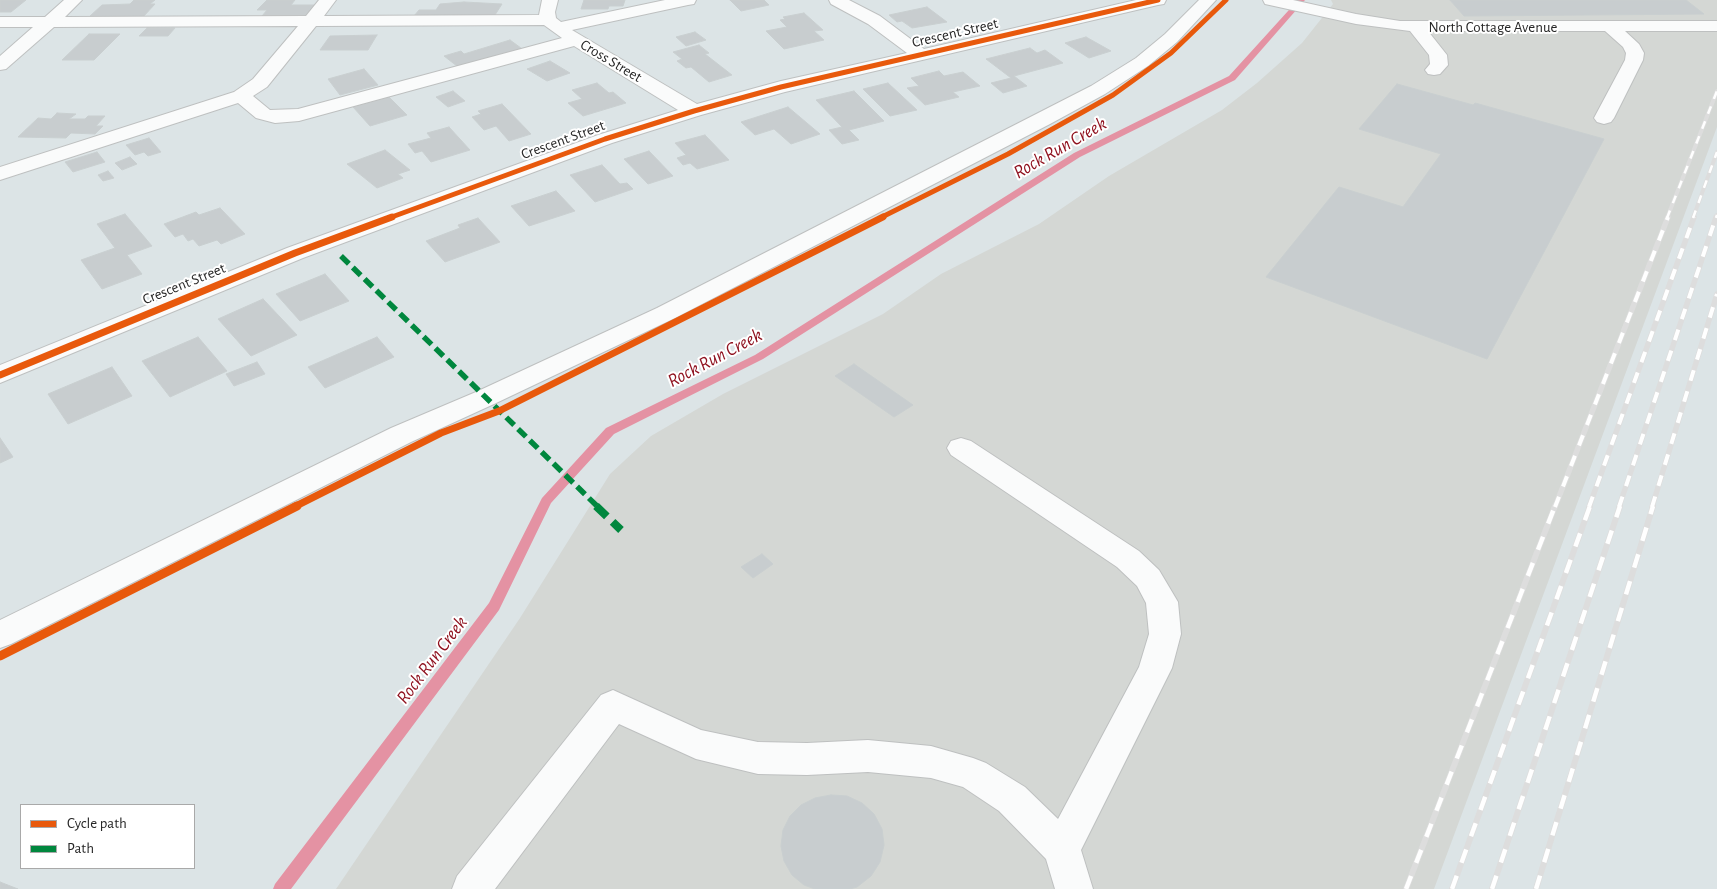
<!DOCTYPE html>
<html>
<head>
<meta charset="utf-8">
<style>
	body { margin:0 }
	#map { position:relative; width:1717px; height:889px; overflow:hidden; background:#dce4e6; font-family:"Alegreya Sans",sans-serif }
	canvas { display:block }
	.legend { position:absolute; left:20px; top:804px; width:175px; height:65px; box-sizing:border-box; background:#fff; border:1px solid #a9a9a9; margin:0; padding:6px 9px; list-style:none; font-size:15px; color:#272727 }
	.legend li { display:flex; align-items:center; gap:10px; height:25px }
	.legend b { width:25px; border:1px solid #a9a9a9 }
</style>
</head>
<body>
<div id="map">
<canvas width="1717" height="889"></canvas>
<ul class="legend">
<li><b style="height:6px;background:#e8590c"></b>Cycle path</li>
<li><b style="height:6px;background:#00873e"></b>Path</li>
</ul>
</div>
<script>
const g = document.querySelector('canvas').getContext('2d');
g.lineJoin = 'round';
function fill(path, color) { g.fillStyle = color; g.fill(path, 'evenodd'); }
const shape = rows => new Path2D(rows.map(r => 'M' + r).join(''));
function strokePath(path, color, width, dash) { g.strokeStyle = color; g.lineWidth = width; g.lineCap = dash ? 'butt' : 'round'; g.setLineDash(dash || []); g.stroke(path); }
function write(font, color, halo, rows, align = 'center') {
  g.font = font + ' "Alegreya Sans",sans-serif'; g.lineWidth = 4; g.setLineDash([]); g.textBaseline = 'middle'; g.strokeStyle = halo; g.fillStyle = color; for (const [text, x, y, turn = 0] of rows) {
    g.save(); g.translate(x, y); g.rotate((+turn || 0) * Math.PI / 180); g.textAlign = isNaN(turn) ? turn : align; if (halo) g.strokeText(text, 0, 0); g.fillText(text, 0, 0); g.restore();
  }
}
fill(shape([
	[1331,0,1717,0,1717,127,1434,889,336,889,520,618,610,474,651,436,723,394,883,314,941,274,1039,224,1109,176,1222,110,1257,83,1302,43,1333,4]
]), '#d4d7d4');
fill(shape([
	[1298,0,1305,0,1235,80,1080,157,763,359,614,434,551,503,499,610,291,889,273,889,275,884,489,603,542,498,606,428,755,355,1074,153,1229,76,1298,0]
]), '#e492a3');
const building = shape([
	[0,0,26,0,11,12,0,12,0,0],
	[134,0,155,0,150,4,155,4,143,17,90,16,102,5,130,4,134,0],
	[267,0,295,0,291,5,314,5,303,18,262,16,267,10,257,10,267,0],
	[584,0,625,0,623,6,609,6,608,9,581,9,584,0],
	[730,0,764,0,769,5,741,11,730,0],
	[1450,0,1686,0,1704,14,1464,16,1450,0],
	[464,2,502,4,495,15,463,15,462,17,414,16,419,10,436,10,440,4,464,2],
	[927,7,947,22,912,28,902,21,897,22,889,15,927,7],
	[804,13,823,30,814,31,824,40,784,49,766,31,787,27,780,20,785,19,783,17,804,13],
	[147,28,175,28,168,36,139,36,147,28],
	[695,32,706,40,686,46,676,37,695,32],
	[89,34,120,34,94,60,62,60,89,34],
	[377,35,368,50,320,50,330,36,377,35],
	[1086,37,1111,51,1089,58,1065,43,1086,37],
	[510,40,525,51,462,70,444,56,461,51,464,54,510,40],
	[699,45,709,53,705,54,732,75,709,82,691,67,686,68,677,61,682,59,673,52,699,45],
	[1030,48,1037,53,1045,50,1063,63,1014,76,1027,86,1003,93,991,83,1011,78,986,59,1030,48],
	[550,61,570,73,547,81,527,69,550,61],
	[364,69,378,85,340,95,328,79,364,69],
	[939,71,944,76,963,72,980,86,953,92,959,97,925,105,907,88,919,86,911,78,939,71],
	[597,83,609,93,613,92,626,103,583,116,568,103,582,99,572,90,597,83],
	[888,83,917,110,890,116,863,89,888,83],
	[1397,84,1473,105,1475,103,1604,139,1487,359,1266,277,1339,187,1403,207,1441,154,1359,129,1397,84],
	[453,91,465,101,448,107,436,97,453,91],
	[854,91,884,121,849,130,859,140,842,144,829,130,842,127,816,100,854,91],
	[389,97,407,115,370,126,353,107,389,97],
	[502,104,531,134,509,141,496,126,484,130,472,117,481,114,478,111,502,104],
	[788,107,820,134,791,144,774,129,755,135,741,122,788,107],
	[57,113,76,114,69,119,85,119,88,116,105,116,96,126,103,126,95,134,71,133,66,138,18,137,38,118,51,119,57,113],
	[449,127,470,150,431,162,422,151,415,153,408,144,431,138,427,133,449,127],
	[705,135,729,160,697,169,690,163,683,165,677,158,686,155,675,143,705,135],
	[149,138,161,152,148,156,144,152,135,155,126,145,149,138],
	[385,150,410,170,398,174,403,178,377,188,347,164,385,150],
	[649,151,673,176,648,184,624,159,649,151],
	[97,152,105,162,73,172,65,162,97,152],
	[130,157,137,164,122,170,115,163,130,157],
	[602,165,620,184,627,183,633,189,595,202,570,175,602,165],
	[108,171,114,178,103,181,98,175,108,171],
	[556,191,575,211,529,226,511,206,556,191],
	[220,208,245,234,221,244,217,240,199,246,193,239,188,241,183,234,175,237,164,224,196,212,199,215,220,208],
	[125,214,152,246,127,255,142,274,102,289,81,260,115,248,97,224,125,214],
	[478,218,500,242,445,262,426,241,460,228,458,225,478,218],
	[325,274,349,301,300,321,276,294,325,274],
	[263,299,297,335,251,356,218,319,263,299],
	[198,337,227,371,170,397,142,361,198,337],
	[377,337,394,357,325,388,308,367,377,337],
	[257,362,265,374,234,386,226,374,257,362],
	[854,364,913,405,894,417,835,376,854,364],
	[112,367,132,396,68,424,48,394,112,367],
	[0,438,13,457,0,463,0,438],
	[762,554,773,564,753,578,741,567,762,554],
	[831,795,847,796,862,803,874,814,882,829,884,845,880,862,871,876,857,887,850,889,815,889,804,885,792,875,784,861,781,846,783,830,790,816,801,805,815,798,831,795],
	[0,882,18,889,0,889,0,882]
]);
fill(building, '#c8cdcf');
strokePath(building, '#c9cfd0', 1);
const minor = shape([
	[64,0,82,0,65,17,306,16,319,0,336,0,324,16,539,15,542,0,558,0,555,12,556,18,561,22,665,0,696,0,694,4,688,5,572,30,697,104,781,81,907,53,868,24,831,4,829,0,849,0,880,16,924,49,1136,0,1166,0,1164,4,1158,5,785,92,701,115,612,143,303,258,0,383,0,365,287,248,598,135,678,110,574,46,299,121,275,123,256,118,238,103,0,180,0,167,234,92,253,79,298,26,54,27,6,69,0,70,0,56,33,27,0,27,0,17,45,17,64,0],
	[544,25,562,38,298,109,270,110,253,96,267,87,316,26,544,25],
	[1199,0,1216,0,1177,42,1148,66,1105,94,1050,124,675,318,494,404,411,442,11,644,0,648,0,620,391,428,476,392,657,308,1091,86,1136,58,1165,34,1199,0],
	[1263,0,1293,0,1356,14,1400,21,1717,21,1717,31,1625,31,1639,44,1644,53,1643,60,1614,118,1611,122,1604,124,1597,122,1594,118,1625,60,1626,53,1623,47,1605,31,1428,31,1447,55,1448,65,1440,74,1434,75,1428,74,1425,70,1430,64,1429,55,1410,31,1356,24,1265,4,1263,0],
	[961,438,971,441,1139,551,1159,570,1178,602,1181,634,1172,668,1081,850,1093,889,1055,889,1046,859,999,811,963,787,931,778,868,772,807,775,758,774,696,759,619,724,495,889,452,889,457,876,601,695,613,690,701,730,758,742,807,743,868,740,931,746,973,758,986,763,1025,787,1058,819,1139,667,1149,634,1146,603,1137,586,1117,567,951,455,947,448,951,441,961,438]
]);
strokePath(minor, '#bec0c0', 2);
fill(minor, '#fafbfb');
const railFar2 = shape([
	[1667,218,1717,91],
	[1693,218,1717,152],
	[1716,218,1717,215]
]);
const railFar1 = shape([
	[1555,507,1668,217],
	[1589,507,1694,217],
	[1619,507,1716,217],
	[1652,507,1717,294]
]);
const rail = shape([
	[1406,889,1555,506],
	[1452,889,1590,506],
	[1492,889,1620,506],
	[1536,889,1653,506]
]);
strokePath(railFar2, '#ddd', 4);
strokePath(railFar1, '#ddd', 5.5);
strokePath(rail, '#ddd', 6);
strokePath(railFar2, '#fff', 2.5, [8]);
strokePath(railFar1, '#fff', 4, [11]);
strokePath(rail, '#fff', 4.5, [14]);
strokePath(shape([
	[341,256,598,507]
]), '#00873e', 5.5, [11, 5.5]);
strokePath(shape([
	[596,506,621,530]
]), '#00873e', 8, [15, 8]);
strokePath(shape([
	[389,218,605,139,694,111,781,87,1158,0],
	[880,218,1008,154,1113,95,1171,53,1226,0]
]), '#e8590c', 5);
strokePath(shape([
	[0,375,295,253,392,217],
	[294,507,441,433,499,411,883,217]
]), '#e8590c', 7);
strokePath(shape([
	[0,656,297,506]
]), '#e8590c', 9);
write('15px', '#272727', '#fff', [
	["North Cottage Avenue",1493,27],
	["Crescent Street",955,33,-13],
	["Cross Street",611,61,31],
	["Crescent Street",563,140,-20],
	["Crescent Street",184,284,-22]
]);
write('italic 19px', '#901320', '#fff', [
	["Rock Run Creek",1060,148,-30],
	["Rock Run Creek",715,358,-28],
	["Rock Run Creek",432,660,-53]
]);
</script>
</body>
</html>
